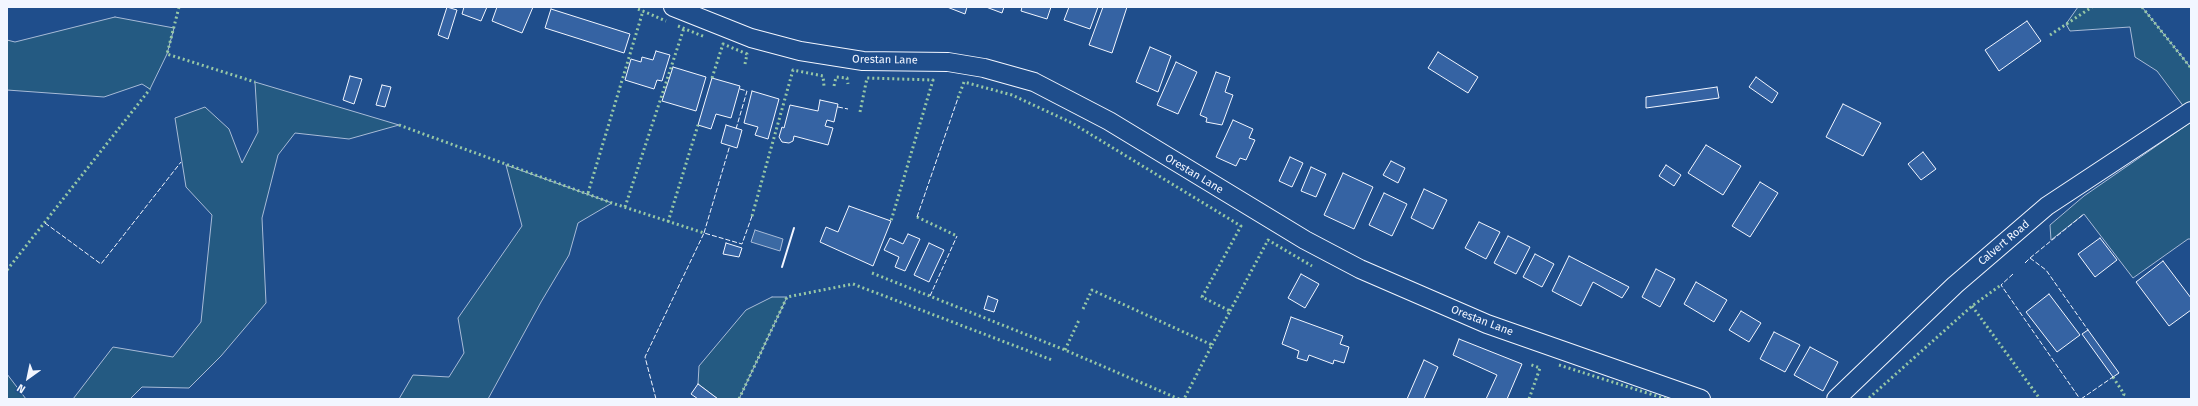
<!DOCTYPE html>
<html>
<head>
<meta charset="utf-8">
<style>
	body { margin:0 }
	#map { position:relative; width:2198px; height:406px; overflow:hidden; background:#1f4e8c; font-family:"Fira Sans",sans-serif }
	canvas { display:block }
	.frame { position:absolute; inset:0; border:8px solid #f2f6ff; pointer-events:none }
	.north { position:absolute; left:8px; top:358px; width:40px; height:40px; -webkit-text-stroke:3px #1f4e8c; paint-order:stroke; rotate:213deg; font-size:11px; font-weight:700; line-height:16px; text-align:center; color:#f2f6ff }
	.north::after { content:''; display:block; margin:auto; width:14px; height:18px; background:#f2f6ff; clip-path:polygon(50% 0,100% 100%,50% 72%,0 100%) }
</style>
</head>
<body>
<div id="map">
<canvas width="2198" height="406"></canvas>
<div class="frame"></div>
<div class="north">N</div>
</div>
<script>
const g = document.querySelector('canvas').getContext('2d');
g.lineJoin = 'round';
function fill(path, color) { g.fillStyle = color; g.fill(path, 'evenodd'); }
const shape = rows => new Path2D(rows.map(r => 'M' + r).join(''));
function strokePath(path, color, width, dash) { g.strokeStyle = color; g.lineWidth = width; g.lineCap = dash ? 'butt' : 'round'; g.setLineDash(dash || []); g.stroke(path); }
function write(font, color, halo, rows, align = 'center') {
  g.font = font + ' "Fira Sans",sans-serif'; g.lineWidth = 3; g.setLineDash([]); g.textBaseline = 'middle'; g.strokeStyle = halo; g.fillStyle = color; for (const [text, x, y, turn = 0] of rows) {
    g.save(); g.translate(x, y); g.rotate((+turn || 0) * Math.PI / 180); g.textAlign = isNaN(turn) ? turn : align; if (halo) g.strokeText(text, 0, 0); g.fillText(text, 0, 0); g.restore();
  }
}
const green = shape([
	[2078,7,2142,7,2191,68,2191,102,2184,107,2157,71,2135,57,2130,27,2070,31,2066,24,2078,7],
	[115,17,174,28,167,54,150,89,142,84,104,97,7,90,7,40,15,42,115,17],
	[255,82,399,125,349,139,295,133,278,155,262,218,266,303,221,356,189,388,142,387,130,399,73,399,113,347,173,357,201,322,212,215,186,187,175,118,205,107,229,129,242,163,258,132,255,82],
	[2191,122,2191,239,2188,239,2133,278,2084,214,2051,240,2050,225,2084,196,2191,122],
	[506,165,612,203,578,223,569,255,541,302,488,399,399,399,413,375,449,377,464,353,458,318,522,226,506,165],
	[772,297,787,297,739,399,718,399,698,384,699,366,746,310,772,297],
	[7,374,26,399,7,399,7,374]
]);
fill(green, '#245a82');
strokePath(green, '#a8bbd7', 1);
const water = shape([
	[755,230,783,239,780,251,751,242,755,230]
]);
fill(water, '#3b69a3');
strokePath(water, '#a8bbd7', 1);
const building = shape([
	[447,7,457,10,448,39,438,35,447,7],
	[464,7,487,7,481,21,462,14,464,7],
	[497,7,533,7,522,33,492,21,497,7],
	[947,7,967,7,965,14,947,7],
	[986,7,1004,7,1002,13,986,7],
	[1022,7,1051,7,1047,19,1021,11,1022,7],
	[1069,7,1098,7,1090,29,1064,20,1069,7],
	[1103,7,1127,7,1112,53,1089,45,1103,7],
	[551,9,630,34,624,53,545,28,551,9],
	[2027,21,2041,41,1999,71,1985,50,2027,21],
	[1150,47,1171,56,1158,92,1136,82,1150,47],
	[656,51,670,55,662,81,657,80,654,89,625,80,631,59,641,62,642,57,653,60,656,51],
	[1438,52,1478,77,1468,93,1428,68,1438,52],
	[1176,62,1197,72,1178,114,1157,105,1176,62],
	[673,67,706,77,696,111,662,101,673,67],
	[1216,72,1230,77,1225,92,1233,95,1222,125,1206,122,1207,118,1200,115,1216,72],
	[350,76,362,79,354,104,343,100,350,76],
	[1756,77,1778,93,1772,103,1749,87,1756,77],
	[712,78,740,86,731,118,716,114,711,129,698,125,712,78],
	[382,85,391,87,385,107,376,105,382,85],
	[1717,87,1719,98,1646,108,1646,97,1717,87],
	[752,91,779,99,768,139,755,135,758,127,744,123,752,91],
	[820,100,838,104,834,122,827,120,825,126,833,128,828,145,794,136,793,141,789,143,782,142,779,137,782,127,784,128,790,105,818,111,820,100],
	[1843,104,1881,123,1863,156,1826,137,1843,104],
	[1233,120,1253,129,1249,138,1255,140,1246,160,1240,158,1236,166,1216,157,1233,120],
	[726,125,742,130,737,148,721,143,726,125],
	[1706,145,1741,166,1723,195,1688,173,1706,145],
	[1923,152,1936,169,1921,180,1908,164,1923,152],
	[1290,157,1303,163,1292,187,1279,181,1290,157],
	[1391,161,1405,168,1398,183,1383,175,1391,161],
	[1666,165,1681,175,1674,186,1659,176,1666,165],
	[1311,167,1326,174,1316,197,1301,191,1311,167],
	[1343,173,1373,187,1354,229,1324,215,1343,173],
	[1760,182,1778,193,1750,237,1732,226,1760,182],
	[1424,189,1447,200,1433,229,1411,218,1424,189],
	[1384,193,1407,204,1392,236,1369,225,1384,193],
	[849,206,891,221,873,266,820,242,826,227,838,232,849,206],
	[1479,222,1500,232,1486,259,1465,248,1479,222],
	[908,234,920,239,905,271,895,267,899,257,884,250,890,238,903,244,908,234],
	[1508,236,1530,247,1516,274,1494,263,1508,236],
	[2100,238,2117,260,2095,277,2078,254,2100,238],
	[726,243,742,248,739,257,723,254,726,243],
	[929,243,944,250,929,282,914,275,929,243],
	[1535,254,1554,264,1542,287,1523,277,1535,254],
	[1569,256,1629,287,1622,298,1593,282,1581,306,1552,291,1569,256],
	[2163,261,2191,298,2191,310,2169,326,2136,282,2163,261],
	[1656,269,1675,279,1660,307,1642,297,1656,269],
	[1301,274,1319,284,1305,308,1288,298,1301,274],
	[1696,282,1727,300,1714,322,1684,304,1696,282],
	[2049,294,2080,335,2057,352,2026,312,2049,294],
	[988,296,998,300,994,312,984,309,988,296],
	[1741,311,1761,323,1749,342,1729,330,1741,311],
	[1291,317,1343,336,1340,344,1349,347,1344,363,1334,360,1333,364,1309,355,1307,361,1297,358,1299,351,1282,344,1291,317],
	[2088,330,2119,373,2113,377,2082,334,2088,330],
	[1774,332,1800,345,1785,372,1760,359,1774,332],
	[1459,339,1522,364,1507,399,1486,399,1497,375,1453,355,1459,339],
	[1810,347,1838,362,1823,391,1794,375,1810,347],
	[1424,360,1438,367,1424,399,1407,399,1424,360],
	[698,384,718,399,698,399,691,394,698,384]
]);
fill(building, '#3563a3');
strokePath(building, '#f2f6ff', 1);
const street = shape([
	[673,7,751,38,800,51,863,61,948,62,984,68,1034,82,1109,121,1305,240,1360,269,1487,324,1701,399],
	[1836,399,1955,285,2047,206,2191,111]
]);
strokePath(street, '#f2f6ff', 20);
strokePath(street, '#1f4e8c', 18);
strokePath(shape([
	[179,7,167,54,255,82],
	[2142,7,2191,68],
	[638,9,666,21],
	[678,26,705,37],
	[2050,35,2092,7],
	[712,78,723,44,747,54,745,64],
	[834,86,836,77,847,78,848,84],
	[958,98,964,82,1012,95,1072,123,1241,226,1202,297,1230,311,1212,345],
	[860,112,867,78,933,80,891,221],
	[399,125,612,203,704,233],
	[588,193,643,11],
	[625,207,684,28],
	[752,216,793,70,823,76,824,86],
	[917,217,957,236],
	[668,222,698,125],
	[7,270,150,89],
	[872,273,1065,350,1179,399],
	[1972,306,2040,399],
	[1083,309,1092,290,1212,345,1184,399],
	[1230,311,1268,240,1312,266],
	[1065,350,1079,320],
	[1559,365,1666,399],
	[2113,377,2124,394,2122,399],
	[1869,398,1972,306,2001,285],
	[739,399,787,297,853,284,1052,360],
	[1529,399,1540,368,1529,364]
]), '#97c8a6', 3, [2, 3]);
strokePath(shape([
	[838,107,848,109],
	[736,129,747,91,740,89],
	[917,217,958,98],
	[45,223,101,264,181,162],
	[704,233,730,145],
	[2030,258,2084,214],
	[2025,263,2030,258,2046,270,2088,330],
	[2013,274,2001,285,2080,399],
	[930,296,957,236],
	[656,399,645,357,704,233,742,244,752,216],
	[2081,399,2113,377]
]), '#f2f6ff', 1, [5, 2]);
strokePath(shape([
	[782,267,794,228]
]), '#f2f6ff', 2);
write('11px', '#f2f6ff', '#1f4e8c', [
	["Orestan Lane",885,60,1],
	["Orestan Lane",1194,174,31],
	["Calvert Road",2004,243,-40],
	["Orestan Lane",1482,321,21]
]);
</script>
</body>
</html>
